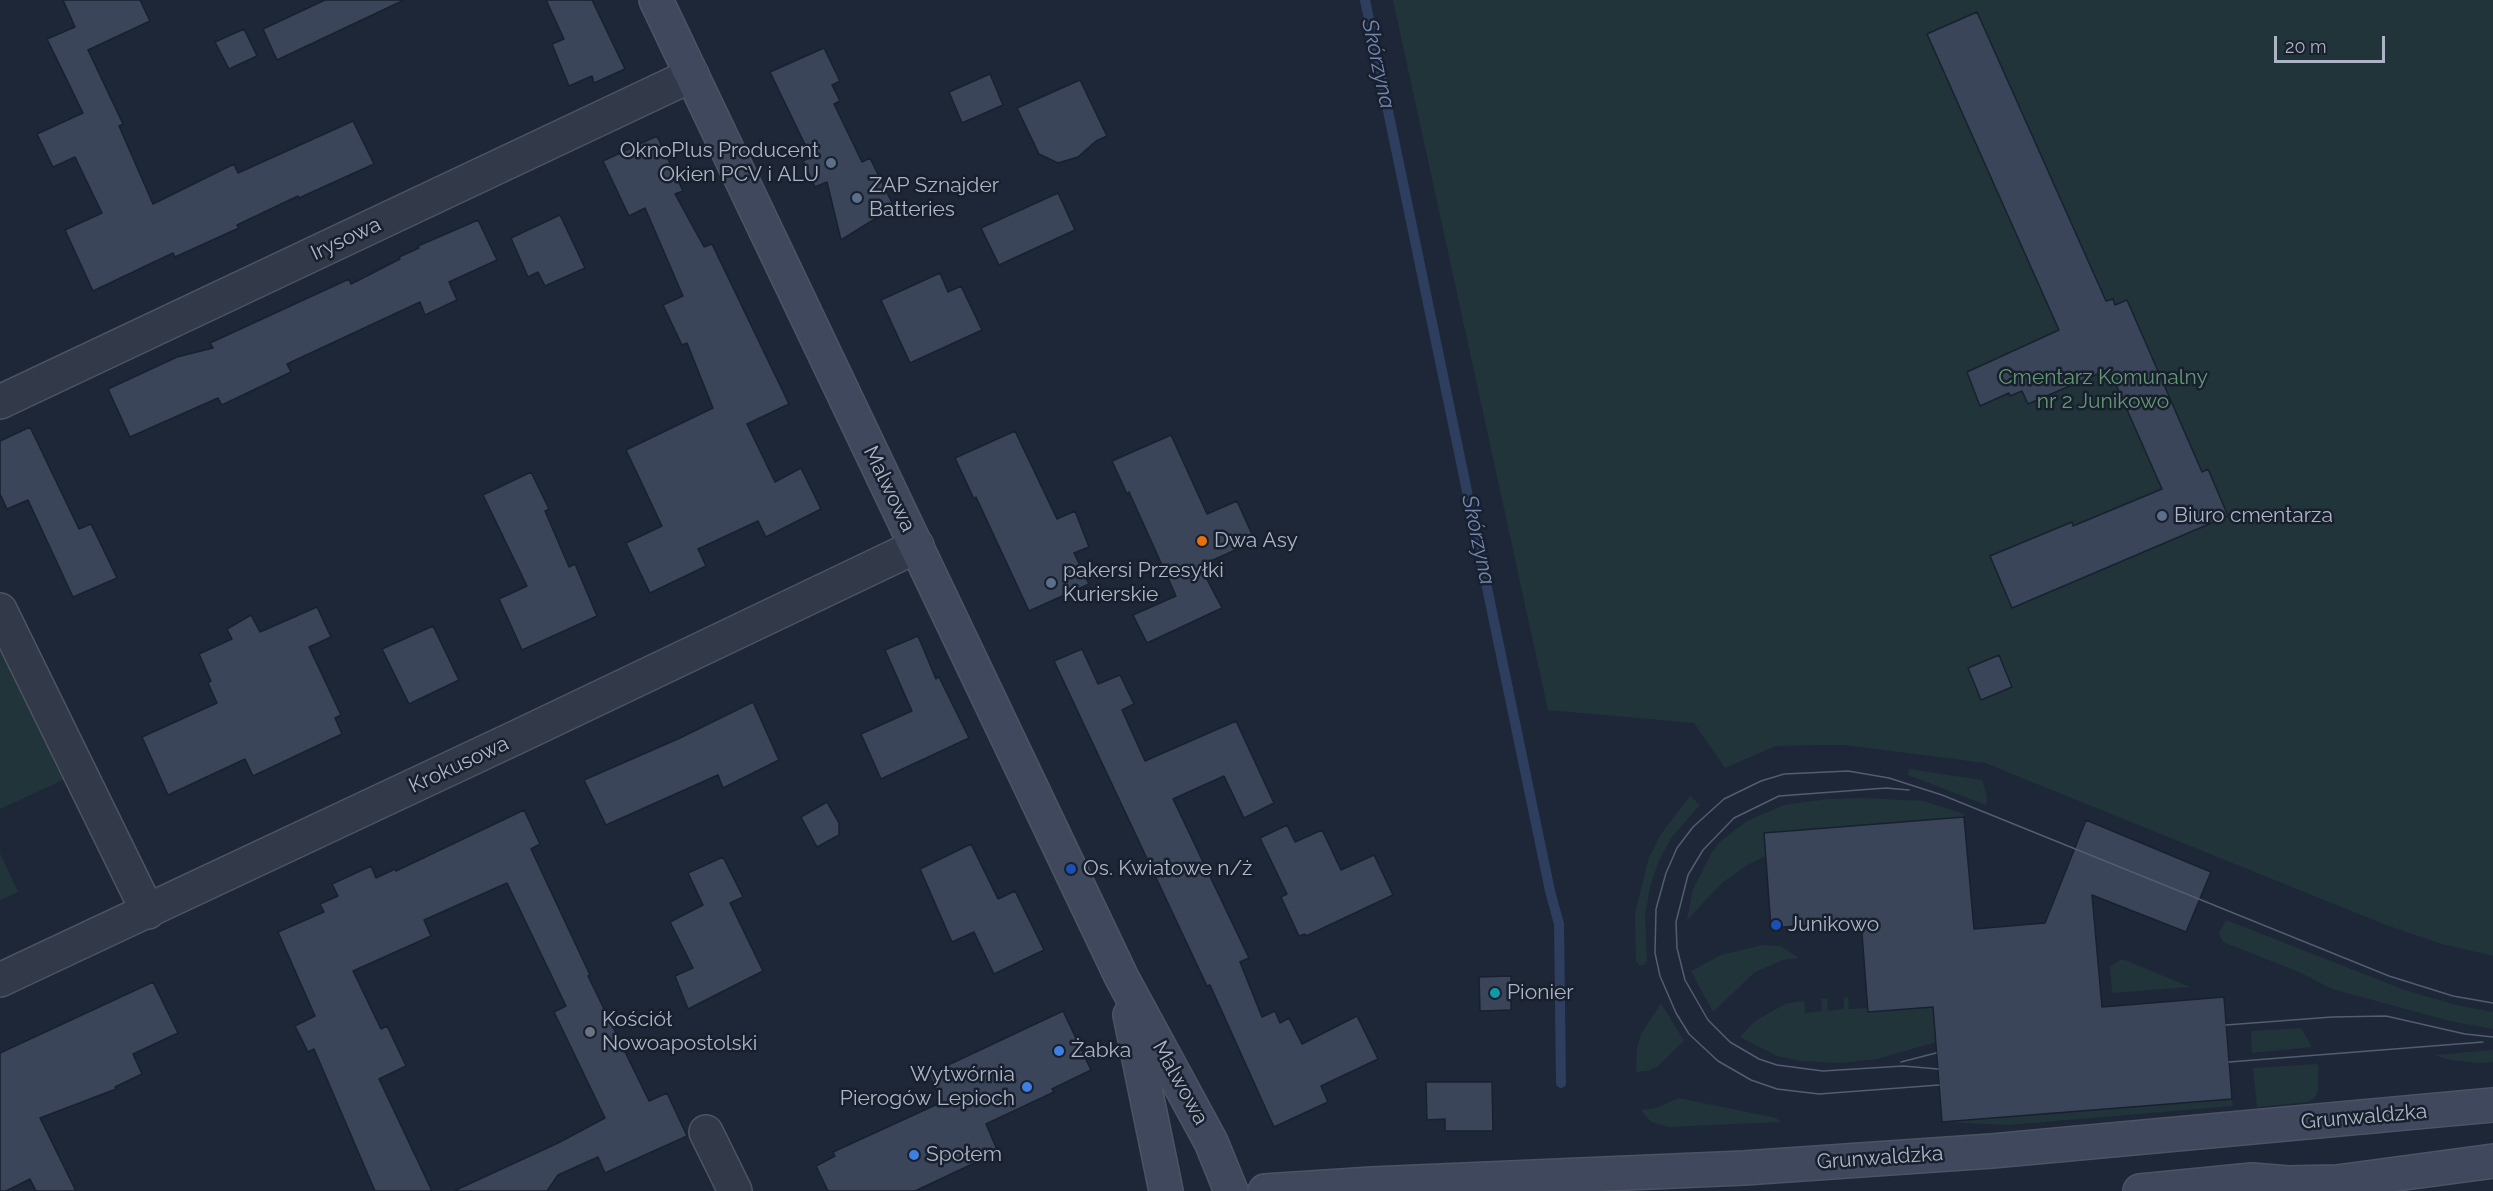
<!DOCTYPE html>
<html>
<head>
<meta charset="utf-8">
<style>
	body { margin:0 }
	#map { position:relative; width:2493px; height:1191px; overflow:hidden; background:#1e2738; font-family:Raleway,sans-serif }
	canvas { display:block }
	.scale { position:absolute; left:2274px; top:36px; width:111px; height:27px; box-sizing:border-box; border:3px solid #acb4c6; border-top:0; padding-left:8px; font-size:18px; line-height:21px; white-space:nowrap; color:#acb4c6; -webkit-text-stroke:4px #181f2d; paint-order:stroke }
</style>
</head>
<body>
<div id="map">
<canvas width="2493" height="1191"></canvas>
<div class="scale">20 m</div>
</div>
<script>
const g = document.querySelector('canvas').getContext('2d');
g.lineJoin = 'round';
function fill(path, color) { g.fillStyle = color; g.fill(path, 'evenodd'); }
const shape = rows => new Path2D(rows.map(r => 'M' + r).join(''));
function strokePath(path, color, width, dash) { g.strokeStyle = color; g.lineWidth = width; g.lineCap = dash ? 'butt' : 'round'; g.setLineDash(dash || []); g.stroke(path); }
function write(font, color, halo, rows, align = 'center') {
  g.font = font + ' Raleway,sans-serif'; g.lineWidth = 5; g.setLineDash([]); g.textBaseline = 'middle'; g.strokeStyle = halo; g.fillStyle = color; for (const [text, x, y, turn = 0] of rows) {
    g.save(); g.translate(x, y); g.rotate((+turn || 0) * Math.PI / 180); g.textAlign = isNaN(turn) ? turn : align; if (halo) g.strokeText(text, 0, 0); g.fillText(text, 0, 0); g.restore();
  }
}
fill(shape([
	[1393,0,2493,0,2493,956,2442,944,2386,925,1985,763,1845,745,1814,745,1776,746,1725,768,1694,723,1548,710],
	[0,651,63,780,0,809],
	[1909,769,1982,780,1987,797,1986,805,1908,775],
	[1690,796,1700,805,1671,838,1658,863,1650,887,1645,916,1647,961,1644,965,1639,965,1636,961,1635,914,1648,860,1661,834],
	[1863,798,1924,801,1964,814,1964,817,1798,830,1768,855,1747,865,1722,883,1687,920,1693,889,1712,852,1721,841,1747,821,1784,805,1828,799],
	[0,853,18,892,0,900],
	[2226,920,2405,990,2456,1005,2493,1012,2493,1029,2450,1021,2332,989,2299,972,2223,942,2219,933],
	[1762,945,1781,946,1799,958,1783,960,1755,972,1713,1012,1691,971,1721,955],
	[2120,960,2125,960,2190,987,2112,993,2110,967],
	[1848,997,1849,1009,1868,1008,1868,1012,1933,1007,1970,1036,1936,1042,1877,1059,1840,1063,1800,1061,1777,1056,1740,1037,1755,1021,1787,1003,1804,1001,1805,1013,1822,1011,1821,999,1827,999,1828,1011,1844,1009,1844,998],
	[1661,1003,1684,1041,1658,1066,1648,1071,1636,1072,1637,1048,1641,1034],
	[2301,1028,2312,1047,2252,1053,2251,1031],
	[2493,1050,2493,1062,2480,1063,2450,1060,2434,1055],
	[2318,1064,2318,1090,2315,1097,2308,1102,2257,1107,2253,1068],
	[1679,1098,1776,1118,1781,1122,1668,1127,1651,1122,1641,1110,1656,1108],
	[2232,1099,2233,1106,2008,1125,1942,1122]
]), '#20343a');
strokePath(shape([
	[1365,0,1550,891,1559,924,1561,1083]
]), '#2e3e5f', 10);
const building = shape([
	[63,0,140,0,150,21,88,50,123,124,119,126,153,204,234,164,238,173,353,121,374,164,299,198,298,196,237,225,239,228,175,257,173,253,93,291,65,230,102,213,75,157,53,167,37,134,83,113,47,39,75,27,63,0],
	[325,0,404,0,277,60,263,29,325,0],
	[546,0,592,0,625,69,594,83,592,76,569,86,552,44,564,39,546,0],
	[1977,12,2106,301,2113,299,2115,305,2127,300,2202,472,2208,469,2228,516,2012,608,1990,556,2072,522,2073,526,2162,489,2109,369,2028,404,2022,391,2010,396,2009,393,1980,406,1967,372,2059,330,1927,34,1977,12],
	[244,29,257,56,229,69,215,42,244,29],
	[824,48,840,81,832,85,840,101,834,104,862,162,870,158,894,207,841,240,827,182,815,187,803,161,811,157,770,72,824,48],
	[990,74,1003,105,962,123,949,92,990,74],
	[1080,80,1107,136,1096,141,1078,157,1058,163,1039,154,1017,108,1080,80],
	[657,136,683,191,675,194,704,247,712,244,789,404,747,424,775,482,801,468,821,509,766,537,758,521,698,549,706,566,650,593,626,543,662,526,626,450,713,408,687,343,682,345,663,305,683,296,645,208,629,216,603,161,657,136],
	[1058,193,1075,230,999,265,981,228,1058,193],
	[560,215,585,268,545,286,538,272,528,277,511,238,560,215],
	[478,220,497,260,449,282,457,300,425,315,420,302,287,364,291,372,222,405,218,398,130,437,108,389,177,357,213,348,210,343,349,279,351,284,400,259,399,257,419,248,418,246,478,220],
	[940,273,948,292,961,286,982,330,910,363,881,300,940,273],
	[30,427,79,529,91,524,117,578,73,597,28,500,7,509,0,494,0,441,30,427],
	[1015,431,1057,519,1075,511,1089,547,1074,553,1089,584,1029,611,976,497,974,499,955,458,1015,431],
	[1171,435,1207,514,1237,501,1255,541,1200,566,1222,608,1147,643,1133,615,1176,596,1129,492,1127,494,1112,461,1171,435],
	[531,472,549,509,545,511,569,567,575,564,597,616,522,650,499,599,527,586,483,495,531,472],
	[317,607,331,637,309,647,341,715,335,718,342,734,253,776,245,759,168,795,142,737,217,703,208,683,211,681,199,654,232,639,227,629,251,615,260,632,317,607],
	[433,626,459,680,409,704,382,649,433,626],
	[918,636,936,679,939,677,969,738,881,779,861,734,912,711,885,650,918,636],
	[1082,649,1098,684,1120,675,1134,704,1122,710,1145,761,1236,721,1274,803,1244,818,1224,776,1173,799,1249,958,1240,962,1262,1017,1275,1011,1280,1023,1289,1018,1302,1044,1357,1016,1378,1059,1321,1086,1328,1102,1274,1127,1210,985,1207,986,1054,661,1082,649],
	[1999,655,2012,687,1981,700,1968,668,1999,655],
	[753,702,779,760,723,788,718,775,606,825,584,780,680,738,753,702],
	[827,802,839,823,839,835,817,847,801,817,827,802],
	[524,810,540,844,531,849,590,975,588,976,649,1101,667,1093,687,1136,605,1173,598,1157,558,1175,547,1191,454,1191,558,1143,605,1118,554,1012,566,1006,507,883,424,920,431,936,353,971,381,1029,387,1026,406,1066,379,1079,432,1191,375,1191,314,1049,308,1052,295,1026,315,1016,278,932,324,912,320,904,338,896,332,884,371,866,376,878,395,869,396,871,524,810],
	[1964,817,1974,929,2045,923,2086,820,2211,872,2186,932,2092,895,2102,1007,2224,997,2232,1099,1942,1122,1933,1007,1868,1012,1861,921,1771,928,1764,833,1964,817],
	[1287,825,1295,842,1322,830,1341,870,1374,855,1393,895,1306,936,1305,934,1299,936,1281,897,1287,894,1260,838,1287,825],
	[971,844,998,899,1015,891,1044,950,994,974,974,932,952,942,920,869,971,844],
	[723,857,743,897,730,903,763,971,688,1009,675,976,693,968,670,922,703,905,688,873,723,857],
	[1511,976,1511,1010,1480,1011,1479,977,1511,976],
	[153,982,178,1033,133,1054,142,1074,115,1087,116,1089,40,1118,76,1191,36,1191,30,1179,6,1191,0,1191,0,1053,153,982],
	[1063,1011,1091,1070,1052,1089,1054,1092,986,1124,998,1152,915,1191,828,1191,816,1166,835,1156,833,1152,942,1102,929,1074,1063,1011],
	[1426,1082,1492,1082,1493,1131,1445,1131,1445,1119,1427,1120,1426,1082]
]);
fill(building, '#3a4559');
strokePath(building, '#19212f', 1.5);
const street = shape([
	[0,402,692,75],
	[0,610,148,912],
	[0,980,517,737,917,546],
	[706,1132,735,1191]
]);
const secondary = shape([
	[656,0,1122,978,1211,1142,1231,1191],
	[1130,1015,1166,1191],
	[1265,1191,1372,1184,1744,1168,1992,1151,2493,1105],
	[2140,1191,2252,1180,2288,1183,2337,1182,2493,1161]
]);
strokePath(street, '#4c5464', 36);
strokePath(secondary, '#4c5464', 36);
strokePath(street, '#323949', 33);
strokePath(secondary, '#3f485c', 33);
strokePath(shape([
	[1909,790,1886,788,1779,796,1734,818,1703,850,1688,875,1676,922,1677,948,1685,980,1708,1020,1730,1042,1759,1059,1777,1065,1823,1071,1903,1066,1938,1069],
	[2226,1025,2332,1017,2386,1016,2465,1034,2493,1037],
	[1901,1062,1936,1053],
	[2229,1062,2483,1042],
	[1939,1085,1819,1094,1777,1089,1751,1080,1718,1061,1689,1034,1676,1013,1660,976,1655,953,1656,909,1666,873,1677,848,1693,827,1724,799,1761,781,1784,774,1848,771,1889,778,1942,795,2389,976,2453,996,2493,1003]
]), '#535d70', 1.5);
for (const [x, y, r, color] of [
	[831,163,6,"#5c6f8a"],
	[857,198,6,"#5c6f8a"],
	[2162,516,6,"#5c6f8a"],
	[1202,541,6,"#e8710a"],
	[1051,583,6,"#5c6f8a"],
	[1071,869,6,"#1a4fb4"],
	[1776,925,6,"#1a4fb4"],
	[1495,993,6,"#0f9aa8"],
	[590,1032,6,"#6b7280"],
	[1059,1051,6,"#3f7fe0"],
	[1027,1087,6,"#3f7fe0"],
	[914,1155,6,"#3f7fe0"]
]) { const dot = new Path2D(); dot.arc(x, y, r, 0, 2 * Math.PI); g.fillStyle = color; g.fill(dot); strokePath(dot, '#181f2d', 2); }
write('21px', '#acb4c6', '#181f2d', [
	["OknoPlus Producent",819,151,"right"],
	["Okien PCV i ALU",819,175,"right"],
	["ZAP Sznajder",869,186],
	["Batteries",869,210],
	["Biuro cmentarza",2174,516],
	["Dwa Asy",1214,541],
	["pakersi Przesyłki",1063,571],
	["Kurierskie",1063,595],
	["Os. Kwiatowe n/ż",1083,869],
	["Junikowo",1788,925],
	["Pionier",1507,993],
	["Kościół",602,1020],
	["Nowoapostolski",602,1044],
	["Żabka",1071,1051],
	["Wytwórnia",1015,1075,"right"],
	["Pierogów Lepioch",1015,1099,"right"],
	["Społem",926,1155]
], 'left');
write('21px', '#acb4c6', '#181f2d', [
	["Irysowa",346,239,-25],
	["Malwowa",889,489,64],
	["Krokusowa",459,765,-25],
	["Malwowa",1180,1083,61],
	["Grunwaldzka",2364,1117,-5],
	["Grunwaldzka",1880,1158,-4]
]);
write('21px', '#629873', '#181f2d', [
	["Cmentarz Komunalny",2103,378],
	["nr 2 Junikowo",2103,402]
]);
write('italic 22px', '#7186b1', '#181f2d', [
	["Skórzyna",1378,64,78],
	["Skórzyna",1478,540,78]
]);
</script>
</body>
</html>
